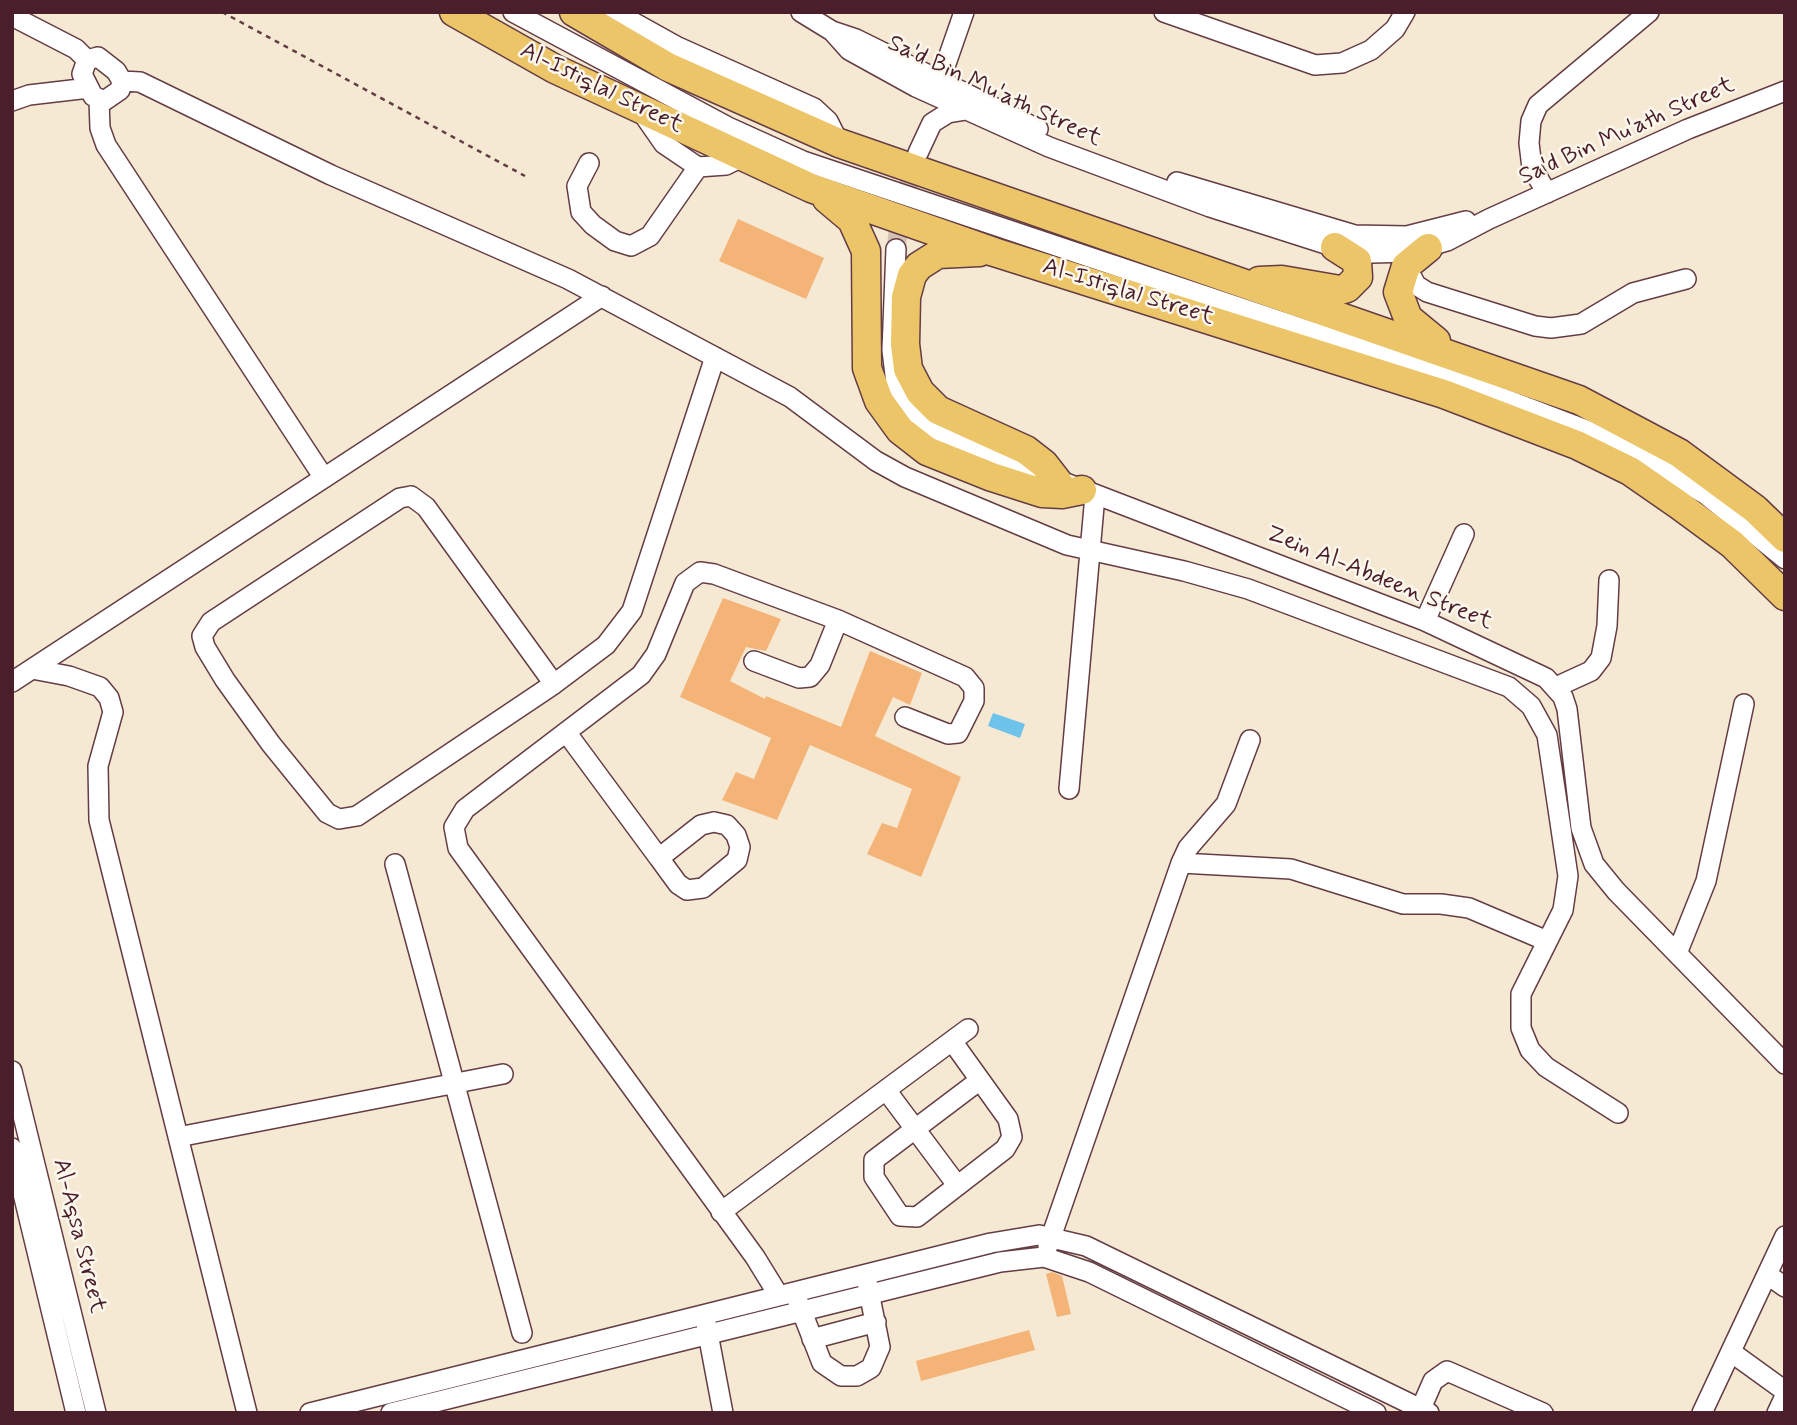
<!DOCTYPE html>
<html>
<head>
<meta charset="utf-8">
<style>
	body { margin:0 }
	#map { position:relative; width:1797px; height:1425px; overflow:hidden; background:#f6e9d4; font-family:Mynerve,sans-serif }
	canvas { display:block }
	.frame { position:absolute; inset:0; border:14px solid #4a1f2b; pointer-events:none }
</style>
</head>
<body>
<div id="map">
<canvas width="1797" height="1425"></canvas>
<div class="frame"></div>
</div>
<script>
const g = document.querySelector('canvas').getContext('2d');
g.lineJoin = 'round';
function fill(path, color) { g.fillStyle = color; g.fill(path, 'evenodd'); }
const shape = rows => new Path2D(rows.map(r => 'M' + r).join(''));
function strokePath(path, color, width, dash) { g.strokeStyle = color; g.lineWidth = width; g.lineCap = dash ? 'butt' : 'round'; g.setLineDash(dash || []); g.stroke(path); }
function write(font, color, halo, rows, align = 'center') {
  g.font = font + ' Mynerve,sans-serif'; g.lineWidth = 5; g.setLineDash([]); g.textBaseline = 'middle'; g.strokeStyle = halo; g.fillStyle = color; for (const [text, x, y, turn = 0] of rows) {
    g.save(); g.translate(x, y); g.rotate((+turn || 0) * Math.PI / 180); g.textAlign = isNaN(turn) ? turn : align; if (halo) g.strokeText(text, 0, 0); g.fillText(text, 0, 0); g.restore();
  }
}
fill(shape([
	[993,713,1025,724,1020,738,988,726]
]), '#6ec3eb');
fill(shape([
	[738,219,824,258,806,299,719,261],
	[723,598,781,619,766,651,746,647,730,681,765,699,766,696,841,727,870,651,922,673,910,705,893,697,875,736,961,777,921,877,867,854,882,823,897,828,912,789,810,745,777,820,722,800,736,772,754,779,771,738,680,697],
	[1052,1272,1062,1276,1071,1314,1057,1317,1046,1274],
	[1029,1330,1035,1350,921,1381,916,1361]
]), '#f4b377');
strokePath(shape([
	[896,249,901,209,917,157]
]), '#d4c1b2', 19, [19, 10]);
const minor = shape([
	[513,12,728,127,803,161,1456,380,1605,437,1705,494,1785,559],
	[615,12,678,47,814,108,828,121,839,143],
	[801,12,832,31,856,39,1038,129],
	[1164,12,1315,65,1342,63,1371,50,1395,29,1405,12],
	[12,16,76,49,87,60],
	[832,31,849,50,916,87,1049,147,1210,207,1335,247,1372,253,1410,252,1447,241,1489,219,1688,129,1785,91],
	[98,57,116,71,122,81,120,90,104,101,93,96,82,74,87,60,98,57],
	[122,81,140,82,331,175,568,279,790,397,876,461,905,477,1067,545,1184,571,1248,589,1509,687,1531,706,1547,735,1568,876,1563,910,1521,994,1521,1028,1530,1050,1546,1067,1618,1113],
	[940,81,964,12],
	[99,100,100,128,106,145,324,478],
	[12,101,29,95,89,88],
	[641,111,664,144,698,167,726,165,742,157],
	[918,153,932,123,948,113,966,110],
	[589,163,577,186,581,212,593,225,615,241,631,246,650,236,698,167],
	[1177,182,1355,235,1407,236,1466,221],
	[1547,193,1532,168,1529,143,1531,121,1538,105,1649,12],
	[896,249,892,350,896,383,911,412,936,433,1425,621,1546,678,1563,697,1567,709,1581,828,1594,864,1616,891,1785,1064],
	[1406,266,1416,285,1427,292,1535,326,1551,328,1581,324,1633,293,1686,279],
	[411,496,426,507,554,684,357,816,339,819,327,813,271,744,225,680,205,647,202,636,211,622,400,498,411,496],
	[1425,621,1464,534],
	[754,661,799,678,810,677,820,665,838,620],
	[32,669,69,676,100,687,109,698,113,712,98,766,99,820,247,1413],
	[12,682,602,296],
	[554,684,606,645,632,611,715,357],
	[1556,687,1591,671,1601,658,1607,626,1609,580],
	[566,732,659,858],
	[1069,789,1095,495],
	[714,822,727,825,736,835,740,847,737,860,703,888,687,890,678,884,659,858,701,825,714,822],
	[1181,863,1291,869,1403,904,1441,904,1469,908,1547,941],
	[395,864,522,1333],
	[1678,951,1706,881,1744,704],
	[952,1041,1008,1119,1012,1137,1005,1149,917,1217,900,1216,874,1177,874,1160,980,1080],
	[12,1071,96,1413],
	[886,1090,957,1185],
	[178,1137,503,1074],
	[12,1148,76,1413],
	[721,1212,968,1029],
	[1048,1246,1181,863,1188,848,1226,804,1250,740],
	[1768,1275,1785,1287],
	[779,1296,755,1257,458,848,454,827,465,809,641,675,656,654,685,583,700,572,714,574,838,620,965,677,974,688,974,701,958,733,948,734,905,717],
	[797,1299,822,1363,841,1376,857,1376,871,1368,880,1347,867,1282],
	[706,1323,723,1413],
	[812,1339,876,1322],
	[1731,1352,1785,1391],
	[310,1413,991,1243,1039,1235,1086,1246,1429,1413],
	[391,1413,1000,1262,1044,1257,1089,1272,1376,1413],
	[1419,1413,1433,1381,1447,1371,1543,1413],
	[1702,1413,1785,1236],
	[1777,1413,1785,1396]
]);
const highway = shape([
	[454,12,555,69,811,188,994,252,1444,394,1577,445,1630,471,1679,505,1732,544,1785,596],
	[574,12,668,67,839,143,1579,400,1679,453,1755,509,1785,538],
	[827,199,852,220,866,251,867,368,879,401,900,430,927,451,992,477,1042,493,1062,494,1082,490],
	[1428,248,1406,266,1398,292,1408,318,1436,341],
	[979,252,938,254,919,266,912,275,906,297,905,344,908,369,920,392,938,410,1026,450,1044,464,1058,482],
	[1259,281,1282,280,1340,290,1347,288,1358,277,1357,261,1335,247]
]);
strokePath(minor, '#643d44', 22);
strokePath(highway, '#643d44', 31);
strokePath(shape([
	[222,12,525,176]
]), '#643d44', 2.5, [5, 5]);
strokePath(minor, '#fff', 19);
strokePath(highway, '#edc569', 28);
write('24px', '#4a1f2b', '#fbf7ec', [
	["Al-Istiqlal Street",601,89,26],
	["Sa'd Bin Mu'ath Street",994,92,25],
	["Sa'd Bin Mu'ath Street",1627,132,-24],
	["Al-Istiqlal Street",1128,293,17],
	["Zein Al-Abdeen Street",1379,579,22],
	["Al-Aqsa Street",78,1236,76]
]);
</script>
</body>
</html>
